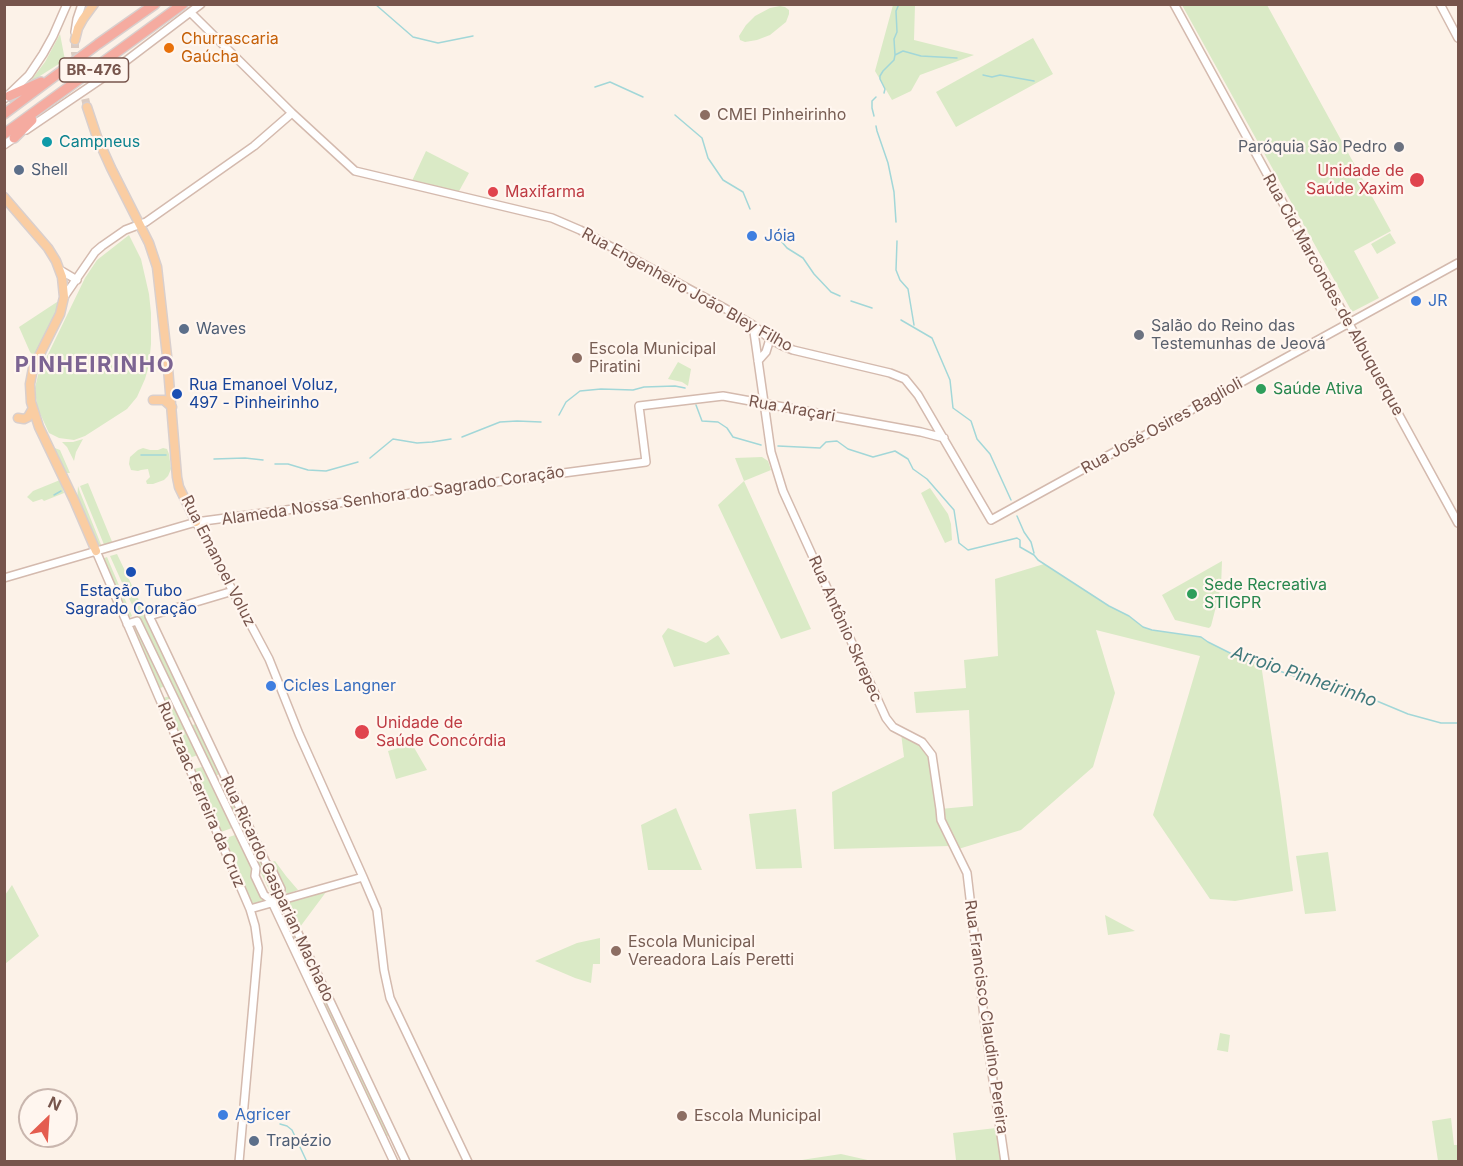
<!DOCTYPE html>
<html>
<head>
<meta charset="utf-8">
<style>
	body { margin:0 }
	#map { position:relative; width:1463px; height:1166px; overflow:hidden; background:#fcf2e8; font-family:Inter,sans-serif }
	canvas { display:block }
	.frame { position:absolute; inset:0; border:6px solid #77554c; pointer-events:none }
	.north { position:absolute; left:18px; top:1088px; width:60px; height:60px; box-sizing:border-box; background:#fff6ef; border:2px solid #c9b6ae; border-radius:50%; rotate:25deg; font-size:16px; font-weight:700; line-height:24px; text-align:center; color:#77554c }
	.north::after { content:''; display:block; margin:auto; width:21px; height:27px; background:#e45d4f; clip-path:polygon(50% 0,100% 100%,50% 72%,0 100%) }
</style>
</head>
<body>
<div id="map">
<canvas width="1463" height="1166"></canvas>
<div class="frame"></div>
<div class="north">N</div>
</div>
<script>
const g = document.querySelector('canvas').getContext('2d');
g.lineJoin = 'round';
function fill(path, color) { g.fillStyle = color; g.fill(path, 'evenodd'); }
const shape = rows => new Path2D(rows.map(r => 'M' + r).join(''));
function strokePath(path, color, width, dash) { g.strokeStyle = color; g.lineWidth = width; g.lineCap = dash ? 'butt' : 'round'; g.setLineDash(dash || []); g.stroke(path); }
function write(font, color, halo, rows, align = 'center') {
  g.font = font + ' Inter,sans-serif'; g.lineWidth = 4.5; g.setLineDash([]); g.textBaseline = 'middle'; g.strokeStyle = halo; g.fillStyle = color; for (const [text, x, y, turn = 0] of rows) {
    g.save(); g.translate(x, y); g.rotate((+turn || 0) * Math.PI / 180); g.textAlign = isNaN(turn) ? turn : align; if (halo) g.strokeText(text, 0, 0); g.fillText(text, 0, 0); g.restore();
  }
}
fill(shape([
	[893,5,915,5,914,40,974,55,920,75,911,91,892,100,875,71],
	[1182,5,1267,5,1391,231,1354,251,1379,298,1352,312],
	[780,6,785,7,789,10,789,14,786,22,770,35,757,40,745,42,740,40,739,36,746,25,755,16,770,8],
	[60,34,65,60,29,83,45,62],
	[1033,38,1053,74,956,127,936,92],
	[426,151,469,173,458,193,412,181],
	[1390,233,1396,243,1377,254,1371,244],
	[129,235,141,259,149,294,151,313,151,344,149,365,145,379,137,397,127,409,85,436,74,440,59,438,49,433,37,407,35,388,38,375,85,278,97,260],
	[57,302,58,303,56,312,52,322,35,353,35,355,33,355,30,352,19,327],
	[678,362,691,369,688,386,682,382,668,379],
	[83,439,76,452,74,461,67,447,62,442,73,442],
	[52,447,60,450,70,473,65,473],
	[143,448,150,450,158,450,163,448,167,449,169,454,171,469,168,476,164,480,153,484,147,484,146,481,150,477,148,469,141,470,138,471,131,470,129,464,130,457,138,450],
	[762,457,768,461,771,470,744,481,811,629,781,639,718,505,744,481,735,458],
	[60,480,64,493,44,501,42,499,33,502,27,497,33,491],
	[88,483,113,544,105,547,80,486],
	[78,486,80,492,102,547,97,548,77,502],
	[930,488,948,514,951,524,952,540,945,543,921,493],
	[117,554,195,718,191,717,186,719,137,616,110,556],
	[107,557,132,616,128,618,102,559],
	[1222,561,1221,587,1211,626,1209,628,1175,620,1162,595],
	[1044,564,1109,606,1129,616,1143,627,1152,630,1201,637,1208,642,1238,657,1261,664,1281,799,1293,891,1235,901,1210,899,1153,815,1200,656,1096,630,1115,693,1093,767,1021,830,955,850,940,809,973,806,969,710,916,713,914,692,966,688,964,660,998,656,995,579],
	[137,626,165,686,158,689,133,628],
	[668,628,706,643,718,635,730,654,674,667,662,636],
	[170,696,198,755,189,758,163,698],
	[195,724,197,724,220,773,218,775,213,774,191,726],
	[901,733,929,750,935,788,937,821,950,846,834,849,832,792,904,757],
	[412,744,427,770,396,779,388,751],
	[202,767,232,828,221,832,194,769],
	[224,780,283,904,277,906,217,782,221,783],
	[676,808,702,870,648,870,641,825],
	[796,809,802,868,756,869,749,814],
	[238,834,250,860,254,878,265,902,252,905,223,839],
	[1328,852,1336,911,1305,914,1296,856],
	[275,861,286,876,298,890,287,894,272,862],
	[12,885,39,936,5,964,5,895],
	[329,888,300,927,289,902],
	[1105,915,1135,931,1108,935],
	[284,922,289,923,300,946,306,954,321,988,317,988,311,975,305,967],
	[600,938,600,964,593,964,591,983,575,978,535,961,577,943],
	[324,992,390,1134,388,1136,384,1135,319,995],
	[1220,1033,1230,1035,1228,1052,1217,1050],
	[1451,1118,1454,1145,1457,1145,1458,1161,1438,1161,1432,1121],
	[996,1128,1001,1161,963,1162,956,1160,953,1133],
	[841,1154,872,1161,796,1161,808,1159]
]), '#daeac6');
strokePath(shape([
	[375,4,413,37,438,43,473,36],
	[895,55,903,51,921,56,957,58],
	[983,75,992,77,1000,75,1034,81],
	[595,87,610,82,643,97],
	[884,93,885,89,880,79,880,76,883,71,894,60,895,55,894,39,897,32,896,11,899,4],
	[675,115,702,138,708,158,723,180,743,192,750,209],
	[874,116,872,108,872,101,876,97],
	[876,126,877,131,888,163,894,192,896,222],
	[776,235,787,248,803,258,814,274,831,292,840,296],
	[897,241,896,270,900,280,908,289,914,325],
	[851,301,872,308],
	[901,320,932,338,950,380,953,408,971,421,977,439,990,454,1011,500],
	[696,405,702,421,718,422,727,428,733,437,761,445],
	[559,415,566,402,580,391,601,389,633,390,644,387,675,386,685,388],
	[462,437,500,422,517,421,541,422],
	[778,446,820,448,826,442,837,441,848,449,873,457,895,451,908,459,913,469,927,479,954,510,959,543,968,550,1017,538,1020,540,1020,547,1034,555,1038,560,1109,606,1129,616,1143,627,1152,630,1201,637,1208,642,1238,657,1303,679,1360,694,1408,714,1441,723,1458,723],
	[141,455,166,455],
	[370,458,393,439,417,443,432,442,451,439],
	[214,459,245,458,263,460],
	[275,464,288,464,308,470,326,471,358,462],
	[54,495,61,491],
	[1017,516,1024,532,1031,542,1034,553],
	[280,1124,287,1126,292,1130,307,1162]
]), '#a2d7d8', 1.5);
strokePath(shape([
	[75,40,75,53,87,107]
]), '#dbcbc1', 8, [8, 4]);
const secondary = shape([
	[1174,4,1458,523],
	[1440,4,1458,38],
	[191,13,292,113,355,171,552,218,580,230,726,309,753,325,770,339,783,346,793,350,890,373,905,379,918,395,991,520,1458,263],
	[75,32,77,19,82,4],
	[4,99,29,75,43,54,53,36,67,4],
	[26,130,110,73,201,4],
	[4,145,17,136],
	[60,270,77,280],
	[64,297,95,252,102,246,125,230,146,222,254,146,292,113],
	[753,325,771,452,783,491,886,718,893,727,922,742,932,755,940,809,941,820,967,873,985,1025,1005,1162],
	[758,361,766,352,770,339],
	[196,522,269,659,299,734,363,877,377,910,384,970,390,998,468,1162],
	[96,551,250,909,255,926,258,948,239,1162],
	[4,578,196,522,646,462,639,406,723,396,921,432,944,438],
	[233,591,149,616,266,863,271,868,281,889,280,895,406,1162],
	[127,624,137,621,256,868,255,876,264,895,271,900,394,1162],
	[250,909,363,877]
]);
const primary = shape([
	[75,40,78,28,83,19,94,4],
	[87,107,97,137,111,168,149,243,157,267,167,356,177,477,179,487,196,522],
	[4,197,48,248,56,261,62,277,64,297,60,314,33,368,30,384,31,402,39,427,74,500,96,551],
	[153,400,164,400,172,407],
	[18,418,24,419,28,417,32,410]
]);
const highway = shape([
	[9,96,41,82],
	[4,114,98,44,155,4],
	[4,134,183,4],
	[14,138,32,120]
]);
strokePath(secondary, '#d4baae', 10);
strokePath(primary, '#d9cfcd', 11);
strokePath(highway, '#d9cfcd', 12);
strokePath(secondary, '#fff', 7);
strokePath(primary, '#facda2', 8);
strokePath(highway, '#f5aba0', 9);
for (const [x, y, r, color] of [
	[169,48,6,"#e8710a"],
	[705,115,6,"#8d6e63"],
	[47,142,6,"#0f9aa8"],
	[1399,147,6,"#6b7280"],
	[19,170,6,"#5c6f8a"],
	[1417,180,8,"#e0444e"],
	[493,192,6,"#e0444e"],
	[752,236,6,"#3f7fe0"],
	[1416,301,6,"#3f7fe0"],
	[184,329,6,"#5c6f8a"],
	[1139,335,6,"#6b7280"],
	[577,358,6,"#8d6e63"],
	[1261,389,6,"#2e9e5b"],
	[177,394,6,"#1a4fb4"],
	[131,572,6,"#1a4fb4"],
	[1192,594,6,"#2e9e5b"],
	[271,686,6,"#3f7fe0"],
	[362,732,8,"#e0444e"],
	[616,951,6,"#8d6e63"],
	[223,1115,6,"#3f7fe0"],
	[682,1116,6,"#8d6e63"],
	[254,1141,6,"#5c6f8a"]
]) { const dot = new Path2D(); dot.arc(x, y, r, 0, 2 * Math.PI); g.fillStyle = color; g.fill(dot); strokePath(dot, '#fff6ef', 2); }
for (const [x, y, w] of [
	[94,70,69]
]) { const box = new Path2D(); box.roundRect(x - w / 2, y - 12, w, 24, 4.5); g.fillStyle = '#fff6ef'; g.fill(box); strokePath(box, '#77554c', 1.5); }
write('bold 15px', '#77554c', null, [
	["BR-476",94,70]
]);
write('16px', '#c56008', '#fff6ef', [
	["Churrascaria",181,39],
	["Gaúcha",181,57]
], 'left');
write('16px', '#785e54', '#fff6ef', [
	["CMEI Pinheirinho",717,115],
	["Escola Municipal",589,349],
	["Piratini",589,367],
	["Escola Municipal",628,942],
	["Vereadora Laís Peretti",628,960],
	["Escola Municipal",694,1116]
], 'left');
write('16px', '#0d838f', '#fff6ef', [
	["Campneus",59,142]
], 'left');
write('16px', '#5b616d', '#fff6ef', [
	["Paróquia São Pedro",1387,147],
	["Salão do Reino das",1151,326,"left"],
	["Testemunhas de Jeová",1151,344,"left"]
], 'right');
write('16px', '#4e5e75', '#fff6ef', [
	["Shell",31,170],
	["Waves",196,329],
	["Trapézio",266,1141]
], 'left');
write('16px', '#be3a42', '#fff6ef', [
	["Unidade de",1404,171,"right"],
	["Saúde Xaxim",1404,189,"right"],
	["Maxifarma",505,192],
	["Unidade de",376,723],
	["Saúde Concórdia",376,741]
], 'left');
write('16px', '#366cbe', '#fff6ef', [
	["Jóia",764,236],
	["JR",1428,301],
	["Cicles Langner",283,686],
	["Agricer",235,1115]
], 'left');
write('16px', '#77554c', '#fff6ef', [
	["Rua Engenheiro João Bley Filho",687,290,29],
	["Rua Cid Marcondes de Albuquerque",1333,295,61],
	["Rua Araçari",792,409,10],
	["Rua José Osires Baglioli",1162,426,-29],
	["Alameda Nossa Senhora do Sagrado Coração",393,496,-8],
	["Rua Emanoel Voluz",218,561,63],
	["Rua Antônio Skrepec",845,629,66],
	["Rua Izaac Ferreira da Cruz",201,795,67],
	["Rua Ricardo Gasparian Machado",277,889,65],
	["Rua Francisco Claudino Pereira",986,1017,82]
]);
write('16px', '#164399', '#fff6ef', [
	["Rua Emanoel Voluz,",189,385],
	["497 - Pinheirinho",189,403],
	["Estação Tubo",131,591,"center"],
	["Sagrado Coração",131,609,"center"]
], 'left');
write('16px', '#27864d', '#fff6ef', [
	["Saúde Ativa",1273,389],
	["Sede Recreativa",1204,585],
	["STIGPR",1204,603]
], 'left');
write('italic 18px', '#40797c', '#fff6ef', [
	["Arroio Pinheirinho",1304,677,19]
]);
g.letterSpacing = '1.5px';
write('bold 22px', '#7c6492', '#fff6ef', [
	["PINHEIRINHO",95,365]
]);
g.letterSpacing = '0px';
</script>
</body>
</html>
